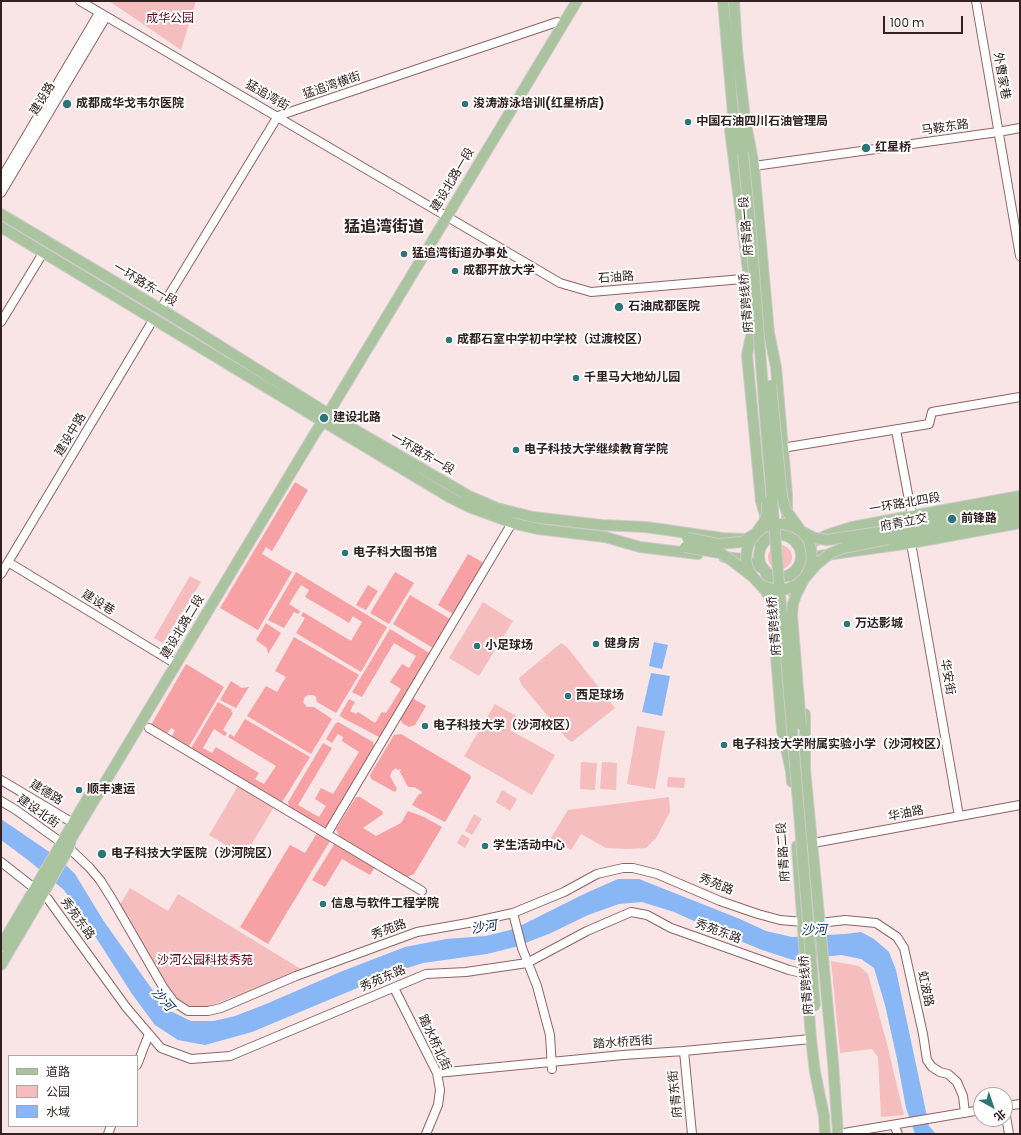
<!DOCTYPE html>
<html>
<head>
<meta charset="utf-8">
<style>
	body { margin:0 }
	#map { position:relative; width:1021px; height:1135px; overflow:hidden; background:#f9e5e5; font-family:Poppins,"Noto Sans SC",sans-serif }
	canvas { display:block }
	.frame { position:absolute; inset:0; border:2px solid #332121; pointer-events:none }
	.legend { position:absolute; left:8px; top:1055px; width:130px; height:72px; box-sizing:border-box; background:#fff; border:1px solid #ada6a6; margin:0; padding:5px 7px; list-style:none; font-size:12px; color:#332121 }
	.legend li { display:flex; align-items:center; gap:8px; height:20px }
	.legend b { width:20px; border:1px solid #ada6a6 }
	.north { position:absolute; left:973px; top:1087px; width:40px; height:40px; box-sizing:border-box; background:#fff; border:1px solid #ada6a6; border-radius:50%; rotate:140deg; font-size:11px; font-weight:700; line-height:16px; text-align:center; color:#332121 }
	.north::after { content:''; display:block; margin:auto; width:14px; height:18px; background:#2c7678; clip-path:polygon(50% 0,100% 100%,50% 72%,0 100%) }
	.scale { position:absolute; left:883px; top:16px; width:80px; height:18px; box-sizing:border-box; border:2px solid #332121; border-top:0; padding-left:5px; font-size:12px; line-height:14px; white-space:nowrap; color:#332121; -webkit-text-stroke:3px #fff; paint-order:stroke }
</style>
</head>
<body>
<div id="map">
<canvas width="1021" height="1135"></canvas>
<div class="frame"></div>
<ul class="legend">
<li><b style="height:5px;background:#aac49f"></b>道路</li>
<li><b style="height:11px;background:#f6bdbf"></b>公园</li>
<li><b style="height:11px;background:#89b6f5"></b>水域</li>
</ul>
<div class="north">北</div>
<div class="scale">100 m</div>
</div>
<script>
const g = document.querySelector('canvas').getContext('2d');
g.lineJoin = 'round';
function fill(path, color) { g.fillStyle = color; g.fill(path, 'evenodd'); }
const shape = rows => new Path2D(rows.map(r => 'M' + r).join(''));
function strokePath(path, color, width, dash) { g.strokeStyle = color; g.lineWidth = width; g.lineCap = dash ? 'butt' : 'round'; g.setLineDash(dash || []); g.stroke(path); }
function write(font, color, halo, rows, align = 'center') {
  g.font = font + ' Poppins,"Noto Sans SC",sans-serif'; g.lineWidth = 4; g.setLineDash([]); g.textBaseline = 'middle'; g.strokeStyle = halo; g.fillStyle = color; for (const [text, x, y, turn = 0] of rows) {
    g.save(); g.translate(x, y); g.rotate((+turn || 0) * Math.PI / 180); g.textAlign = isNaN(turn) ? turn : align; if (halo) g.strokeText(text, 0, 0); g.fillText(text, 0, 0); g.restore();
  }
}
fill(shape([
	[109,1,196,1,181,50],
	'768 557a12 12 0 1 1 24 0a12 12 0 1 1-24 0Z',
	[190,576,201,582,163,643,154,638],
	[483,602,513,621,479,676,449,658],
	[561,643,567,647,615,708,572,742,567,739,521,684,519,678],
	[495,704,518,717,510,730,555,755,532,795,464,756],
	[637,726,665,731,655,789,627,784],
	[581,762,597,763,595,790,580,789],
	[602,762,617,763,616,790,600,789],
	[668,777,685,778,684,788,667,787],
	[238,786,274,807,242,860,224,844,209,835],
	[502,790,517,799,510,811,496,802],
	[669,797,670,812,656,838,646,848,627,849,606,848,581,834,571,850,551,838,568,810],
	[474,814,482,819,472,835,465,831],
	[462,834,470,839,465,848,457,843],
	[130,888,168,911,178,894,304,971,206,1007,192,1007,179,1000,158,972,119,906],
	[831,961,859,966,868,974,887,1044,904,1115,881,1117,878,1057,872,1049,840,1053]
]), '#f6bdbf');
fill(shape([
	[295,482,308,490,272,551,266,547,262,554,292,572,258,630,220,608],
	[468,554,484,563,453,614,438,605],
	[296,572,387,627,361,672,296,633,305,618,301,616,303,612,351,641,362,622,353,616,349,623,341,618,305,597,309,590,301,585,289,604,300,611,299,614,294,612,284,628,268,620],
	[395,572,414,583,389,624,370,613],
	[368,585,378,591,366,610,356,605],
	[410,595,450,619,433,648,393,624],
	[266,623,281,633,268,654,267,648,256,640],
	[390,629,431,654,381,737,379,737,341,717,340,715,349,699,355,702,350,711,356,714,358,712,375,723,382,712,386,713,401,689,390,682,402,664,409,668,416,656,394,643,362,697,352,692],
	[294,637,359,675,336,713,317,702,316,697,313,695,308,695,305,697,303,702,307,707,314,707,332,719,311,754,247,716,266,686,277,692,286,677,275,671],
	[186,664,224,687,188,748,171,738,175,730,171,728,166,735,151,725],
	[231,681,242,688,249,687,236,708,220,700],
	[412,698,426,706,415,725,409,727,402,723,400,718],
	[218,702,232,710,231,712,233,713,223,730,227,733,225,736,214,729,203,748,212,753,216,747,259,773,255,779,264,784,276,766,228,737,230,734,234,737,245,719,310,757,281,804,190,750],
	[338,722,373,742,374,746,373,751,327,827,325,827,290,809,288,802,323,743,332,748,298,805,319,817,326,806,315,799,321,788,333,794,359,752,342,741,343,737,338,734,332,743,326,739,335,724],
	[401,734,470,775,471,778,445,822,412,805,419,794,421,794,422,792,414,787,408,787,400,772,401,769,397,770,396,768,392,771,390,776,397,789,395,792,371,779,370,775,394,735],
	[356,797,360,797,382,811,383,814,363,828,376,836,401,823,408,811,424,817,442,827,414,874,407,877,339,836,336,829],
	[317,833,330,841,268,944,240,927,290,845,305,853],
	[335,843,375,867,370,875,342,859,325,887,312,880]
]), '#f7a1a5');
fill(shape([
	[654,642,668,645,662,669,649,666],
	[651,673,670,676,662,716,642,712],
	[1,819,48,851,67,866,75,874,103,920,166,1009,191,1021,214,1021,235,1016,266,1004,340,972,405,947,446,939,486,936,510,930,524,924,586,893,618,879,639,879,740,919,766,931,792,937,845,934,861,932,874,939,889,952,896,970,929,1126,936,1134,915,1134,906,1108,897,1059,885,1005,874,968,861,959,841,955,793,960,762,950,714,930,674,912,642,902,619,904,588,915,551,933,515,947,487,954,423,963,398,971,252,1032,205,1045,178,1040,155,1025,132,994,95,936,64,890,28,860,1,840]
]), '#89b6f5');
const minor = shape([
	[80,1,560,283,591,292,754,278],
	[976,1,1020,256],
	[754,166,998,132,1020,128],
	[1,179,99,13],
	[1,193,106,17],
	[160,310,278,116,557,22,562,24],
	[1,322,43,253],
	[896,430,912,516],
	[782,448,929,424,932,412,1020,397],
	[911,543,959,816],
	[8,562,176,664],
	[1,574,153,320],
	[149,728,422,891],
	[1,780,78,826],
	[1,801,16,810,69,848,89,867,100,880,112,899,163,987,174,1002,188,1011,208,1011,221,1008,296,976,417,932,468,923,513,913,564,892,597,874,623,868,633,868,657,874,720,901,758,914,780,920,803,922],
	[327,834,512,523],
	[797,846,1020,805],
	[1,862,48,899,126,1007,161,1048,191,1059,230,1056,426,974,466,972,527,963,587,931,631,912,647,915,671,928,789,970,806,974],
	[513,913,522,948,537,986,550,1035,552,1069],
	[820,923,845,920,876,923,897,937,904,948,923,1034,927,1060,932,1067,940,1072,948,1074,957,1082,963,1096,965,1113],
	[394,988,437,1073,440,1090,438,1105,426,1134],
	[684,1051,692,1134],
	[137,1065,149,1034],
	[437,1073,623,1055,684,1051,811,1039],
	[1005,1106,1020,1104],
	[1005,1110,1009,1134],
	[894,1125,898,1134],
	[108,1134,111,1126],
	[838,1134,981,1110]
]);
const major = shape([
	[734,1,737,50,745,119,754,166,769,333,776,367,787,495,787,517,796,543,804,544,815,541,827,535,852,527,1020,496],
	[734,118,743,153],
	[1,214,172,316,343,423,469,496,497,508,533,517,601,525,646,527,722,538,743,539,756,541,766,540,769,529,761,501,747,355,752,332,749,278,730,130,733,114,723,1],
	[1,227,309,413,451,498,469,507,516,524,538,529,605,537,640,547,698,554],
	[886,531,1020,506],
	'759 556a21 21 0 1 1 42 0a21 21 0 1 1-42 0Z',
	[888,539,1020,514],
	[724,557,743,559,754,564,764,569,769,581,771,594,782,730,791,771,792,782],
	[794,594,794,578,797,568,804,560,819,556,911,543,1020,523],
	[805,714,805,769,833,1062,838,1134],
	[797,846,811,1039,815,1072,824,1116,825,1134],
	[1,946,89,796],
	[1,965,43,894,69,848,71,839,199,626,315,433,328,414,577,1]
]);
strokePath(minor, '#8f6465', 10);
strokePath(major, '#cecaca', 12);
strokePath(minor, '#fff', 8);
strokePath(major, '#aac49f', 10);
const majorBridge = shape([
	[743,153,751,234,765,415,780,595,785,644,815,1006],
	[771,385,782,497,786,510,801,531,808,539,811,549,812,560,809,570,804,579,796,585,787,589,778,590,768,588,760,584,753,577,748,569,746,559,747,550,750,541,756,533,764,527,773,524,783,524,792,526,801,531,815,538,827,540,886,531],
	[687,538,718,544,742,542,756,533,764,522,767,513,767,502],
	[685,547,720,553,731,560,753,577,765,590,774,605,778,617],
	[801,725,792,615,793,604,796,595,804,579,817,564,831,553,843,548,888,539]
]);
strokePath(majorBridge, '#cecaca', 12, []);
strokePath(majorBridge, '#aac49f', 10);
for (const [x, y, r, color] of [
	[67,104,5,"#2c7678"],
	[465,104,4,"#2c7678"],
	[688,122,4,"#2c7678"],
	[866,148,5,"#2c7678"],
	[404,254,4,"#2c7678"],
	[455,271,4,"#2c7678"],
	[619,307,5,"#2c7678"],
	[449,340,4,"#2c7678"],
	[576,378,4,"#2c7678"],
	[324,418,5,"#2c7678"],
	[516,450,4,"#2c7678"],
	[952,519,5,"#2c7678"],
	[345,553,4,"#2c7678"],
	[847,624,4,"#2c7678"],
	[596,644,4,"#2c7678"],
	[477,646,4,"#2c7678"],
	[568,696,4,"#2c7678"],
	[425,726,4,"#2c7678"],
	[724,745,4,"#2c7678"],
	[79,790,4,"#2c7678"],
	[485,846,4,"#2c7678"],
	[102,854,5,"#2c7678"],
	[323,904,4,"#2c7678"]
]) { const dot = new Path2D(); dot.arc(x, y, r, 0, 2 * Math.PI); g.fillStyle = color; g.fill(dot); strokePath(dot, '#fff', 1.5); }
write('12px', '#64011a', '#fff', [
	["成华公园",170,19],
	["沙河公园科技秀苑",205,961]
]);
write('12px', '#332121', '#fff', [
	["外曹家巷",1001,76,80],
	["猛追湾横街",332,86,-19],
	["猛追湾街",267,96,30],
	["建设路",43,99,-59],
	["马鞍东路",945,128,-8],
	["建设北路一段",453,180,-59],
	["府青路一段",747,226,-95],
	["石油路",616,278,-4],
	["一环路东一段",145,285,31],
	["府青跨线桥",747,303,-95],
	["建设中路",71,435,-59],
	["一环路东一段",422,454,30],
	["一环路北四段",905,504,-10],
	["府青立交",904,523,-11],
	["建设巷",98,603,31],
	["府青跨线桥",775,626,-95],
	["建设北路二段",183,627,-59],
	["华安街",947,677,80],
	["建德路",46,793,31],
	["建设北街",38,812,35],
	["华油路",906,814,-11],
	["府青路二段",784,852,-94],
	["秀苑路",716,885,22],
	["秀苑东路",77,919,54],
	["秀苑路",389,930,-20],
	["秀苑东路",718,932,20],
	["秀苑东路",383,979,-23],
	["府青跨线桥",807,985,-95],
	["虹波路",925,989,78],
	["踏水桥北街",434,1043,65],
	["踏水桥西街",623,1043,-4],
	["府青东街",676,1094,-96]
]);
write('bold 12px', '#332121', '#fff', [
	["成都成华戈韦尔医院",76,104],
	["浚涛游泳培训(红星桥店)",473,104],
	["中国石油四川石油管理局",696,122],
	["红星桥",875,148],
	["猛追湾街道办事处",412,254],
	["成都开放大学",463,271],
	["石油成都医院",628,307],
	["成都石室中学初中学校（过渡校区）",457,340],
	["千里马大地幼儿园",584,378],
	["建设北路",333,418],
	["电子科技大学继续教育学院",524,450],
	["前锋路",961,519],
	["电子科大图书馆",353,553],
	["万达影城",855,624],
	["健身房",604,644],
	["小足球场",485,646],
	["西足球场",576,696],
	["电子科技大学（沙河校区）",433,726],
	["电子科技大学附属实验小学（沙河校区）",732,745],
	["顺丰速运",87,790],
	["学生活动中心",493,846],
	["电子科技大学医院（沙河院区）",111,854],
	["信息与软件工程学院",331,904]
], 'left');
write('italic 13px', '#042959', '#fff', [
	["沙河",484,928,-9],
	["沙河",814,931,-1],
	["沙河",162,1000,48]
]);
write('bold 16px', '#332121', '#fff', [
	["猛追湾街道",384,228]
]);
</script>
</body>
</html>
